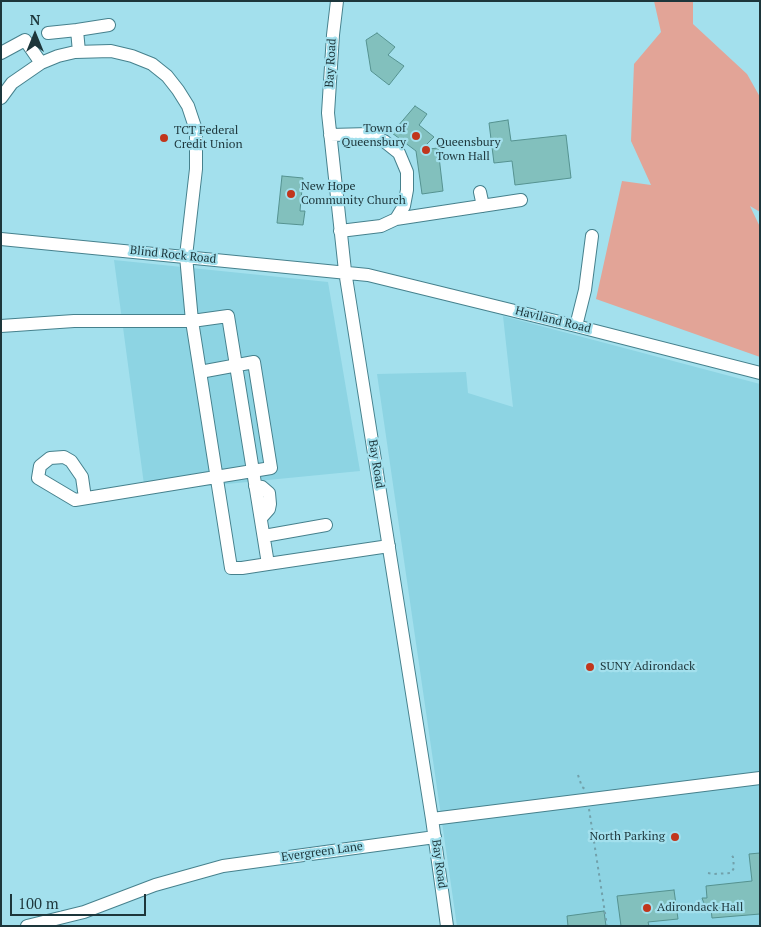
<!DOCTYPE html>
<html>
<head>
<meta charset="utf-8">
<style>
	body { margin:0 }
	#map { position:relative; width:761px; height:927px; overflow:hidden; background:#a3e0ed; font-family:"PT Serif",serif }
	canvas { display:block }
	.frame { position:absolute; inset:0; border:2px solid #1d363b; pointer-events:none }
	.north { position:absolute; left:10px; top:10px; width:50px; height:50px; -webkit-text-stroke:4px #a3e0ed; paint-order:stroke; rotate:0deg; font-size:14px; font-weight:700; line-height:20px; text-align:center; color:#1d363b }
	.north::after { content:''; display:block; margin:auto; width:18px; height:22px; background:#1d363b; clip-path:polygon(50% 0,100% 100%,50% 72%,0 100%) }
	.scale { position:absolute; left:10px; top:894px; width:136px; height:22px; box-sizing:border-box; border:2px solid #1d363b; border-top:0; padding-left:6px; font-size:15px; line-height:18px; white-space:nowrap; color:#1d363b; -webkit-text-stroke:4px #a3e0ed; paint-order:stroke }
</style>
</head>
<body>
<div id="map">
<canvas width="761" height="927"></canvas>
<div class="frame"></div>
<div class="north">N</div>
<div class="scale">100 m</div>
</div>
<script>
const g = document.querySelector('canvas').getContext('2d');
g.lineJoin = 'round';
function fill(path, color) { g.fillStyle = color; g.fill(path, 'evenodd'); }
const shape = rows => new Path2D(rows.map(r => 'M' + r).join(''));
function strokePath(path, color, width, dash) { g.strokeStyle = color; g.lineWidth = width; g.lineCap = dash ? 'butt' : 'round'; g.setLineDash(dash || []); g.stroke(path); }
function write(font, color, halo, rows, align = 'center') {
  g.font = font + ' "PT Serif",serif'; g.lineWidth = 4.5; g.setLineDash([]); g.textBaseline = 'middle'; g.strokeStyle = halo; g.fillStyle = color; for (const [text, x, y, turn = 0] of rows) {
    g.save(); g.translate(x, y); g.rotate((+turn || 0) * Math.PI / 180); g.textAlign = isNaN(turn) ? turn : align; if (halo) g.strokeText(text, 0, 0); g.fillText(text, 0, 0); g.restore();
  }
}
fill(shape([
	[114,260,328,282,360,471,145,492],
	[503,316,760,384,760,926,457,926,377,374,466,372,468,393,513,407]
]), '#8dd4e3');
fill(shape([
	[654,1,693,1,693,24,747,74,760,97,760,212,750,206,760,227,760,357,596,299,622,181,651,185,631,141,634,64,661,32]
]), '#e2a497');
const building = shape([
	[377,33,395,47,388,55,404,66,389,85,371,71,366,40,377,33],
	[415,106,427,114,419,125,434,137,421,150,438,148,443,191,422,194,416,151,392,133,415,106],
	[508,120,511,141,566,135,571,178,515,185,512,161,494,163,489,123,508,120],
	[282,176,303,178,300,211,305,211,303,225,277,223,282,176],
	[760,853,760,914,712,918,711,909,706,909,702,898,707,898,706,886,752,881,749,854,760,853],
	[674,890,678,919,648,922,649,926,621,926,617,896,674,890],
	[604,911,606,926,568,926,567,916,604,911]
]);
fill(building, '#82c0bd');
strokePath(building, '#559290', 1);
const minor = shape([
	[337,1,333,35,328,113,345,271,432,819,447,926],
	[48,33,77,30],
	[79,52,77,30,109,25],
	[1,53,25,40,41,63],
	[1,98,12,83,41,63,58,56,75,52,111,51,132,56,152,64,167,76,178,90,188,106,196,130,196,169,186,256,192,321,74,321,1,326],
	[330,135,370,134,384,141,399,153,407,172,407,190,404,206,396,219,381,226,340,231],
	[480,192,483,206],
	[396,219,521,200],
	[1,239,368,275,576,326,760,373],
	[576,326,585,290,592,236],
	[255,486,262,487,269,493,270,504,269,509,261,518],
	[85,498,82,477,71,461,64,457,50,458,40,466,38,478,75,500,271,468,254,362,200,372],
	[264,536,326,525],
	[268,564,228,316,192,321,231,568,242,568,268,564,389,546],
	[432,819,760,778],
	[27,926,84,912,155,885,223,866,435,837]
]);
strokePath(minor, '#46818d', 14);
strokePath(shape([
	[578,775,582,787,585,789],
	[589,809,607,926],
	[708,873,714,874,731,873,734,868,733,857,730,853]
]), '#72a1ab', 2, [2.5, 4]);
strokePath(minor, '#fff', 12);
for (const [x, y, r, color] of [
	[416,136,5,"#c1361c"],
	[164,138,5,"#c1361c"],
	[426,150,5,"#c1361c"],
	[291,194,5,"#c1361c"],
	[590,667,5,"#c1361c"],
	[675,837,5,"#c1361c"],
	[647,908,5,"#c1361c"]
]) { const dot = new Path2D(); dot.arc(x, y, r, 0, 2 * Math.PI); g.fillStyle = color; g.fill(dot); strokePath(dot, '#a3e0ed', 2); }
write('12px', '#1d363b', '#a3e0ed', [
	["Bay Road",331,63,-87],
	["Blind Rock Road",173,255,6],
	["Haviland Road",553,320,14],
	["Bay Road",376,464,81],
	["Evergreen Lane",322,852,-8],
	["Bay Road",439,864,82]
]);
write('12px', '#1d363b', '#a3e0ed', [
	["Town of",406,129,"right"],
	["Queensbury",406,143,"right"],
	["TCT Federal",174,131],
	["Credit Union",174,145],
	["Queensbury",436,143],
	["Town Hall",436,157],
	["New Hope",301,187],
	["Community Church",301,201],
	["SUNY Adirondack",600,667],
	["North Parking",665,837,"right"],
	["Adirondack Hall",657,908]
], 'left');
</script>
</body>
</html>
